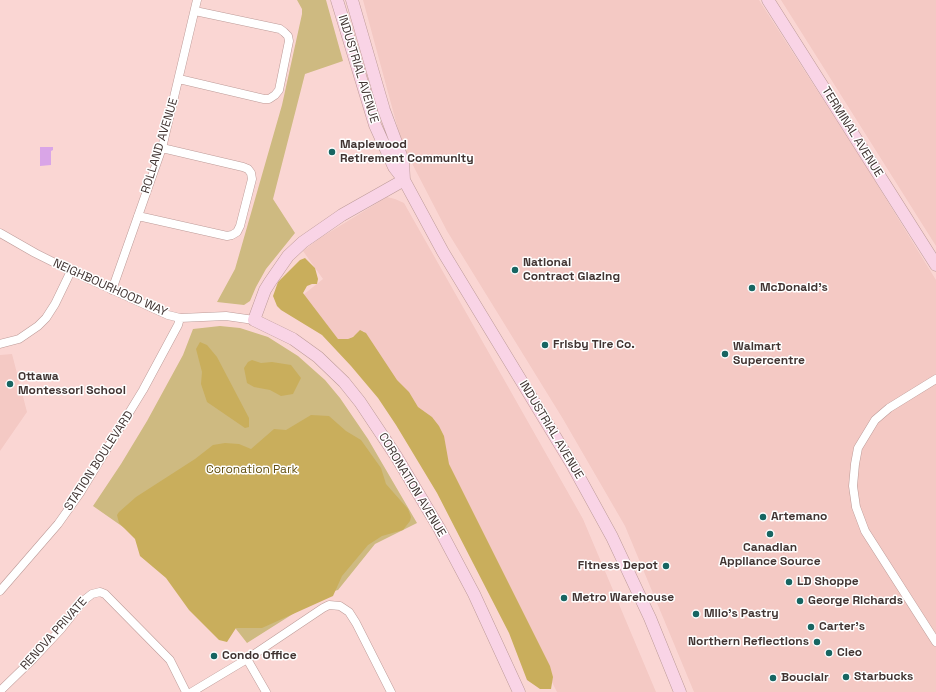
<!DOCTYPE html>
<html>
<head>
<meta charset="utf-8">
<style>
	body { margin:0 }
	canvas { display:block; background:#fad6d3 }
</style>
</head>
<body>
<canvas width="936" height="692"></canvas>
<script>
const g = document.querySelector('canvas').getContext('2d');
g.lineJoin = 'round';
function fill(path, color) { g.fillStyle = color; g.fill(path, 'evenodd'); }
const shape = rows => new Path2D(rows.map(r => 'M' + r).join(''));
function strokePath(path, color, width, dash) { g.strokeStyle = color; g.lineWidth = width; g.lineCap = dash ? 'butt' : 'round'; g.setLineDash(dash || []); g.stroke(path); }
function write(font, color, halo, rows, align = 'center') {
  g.font = font + ' "Space Grotesk",sans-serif'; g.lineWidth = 3; g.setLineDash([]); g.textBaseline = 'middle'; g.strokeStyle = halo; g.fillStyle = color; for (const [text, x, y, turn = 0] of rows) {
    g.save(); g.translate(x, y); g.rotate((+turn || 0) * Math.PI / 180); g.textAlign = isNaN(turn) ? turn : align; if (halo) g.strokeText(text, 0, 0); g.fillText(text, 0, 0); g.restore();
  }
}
fill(shape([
	[363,0,759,0,867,168,936,280,936,692,694,692,625,526,563,419,447,231,402,144],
	[781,0,936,0,936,246],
	[387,197,395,199,404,203,583,519,656,692,557,692,424,428,364,331,340,343,303,295,323,279,303,251,320,238],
	[12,354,27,412,0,451,0,355]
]), '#f4c9c4');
fill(shape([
	[297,0,326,0,343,61,305,74,273,199,295,233,266,269,256,287,250,301,244,305,217,302,235,269,282,105,302,14,302,9],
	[220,326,240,328,268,337,298,356,325,380,340,398,368,439,417,523,375,544,338,590,326,593,247,643,196,578,93,506,121,464,147,421,183,355,193,329]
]), '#ceba81');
fill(shape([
	[305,258,315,268,318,279,317,284,312,284,307,286,303,293,338,339,348,339,353,337,360,330,366,333,397,380,409,392,418,407,432,417,439,426,444,436,449,464,550,666,553,677,551,689,540,689,527,680,509,633,437,493,396,425,378,398,351,366,322,335,281,310,277,306,273,296,278,282,300,260],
	[200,342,207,345,217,357,249,418,249,427,245,428,207,402,201,384,202,372,196,349],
	[252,360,261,363,272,362,291,365,301,378,293,394,281,396,270,390,254,387,247,383,244,368,248,362],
	[311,415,329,416,346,431,361,440,381,468,386,484,408,509,411,517,410,521,403,530,382,536,368,545,342,576,333,596,262,628,236,628,227,642,219,640,189,610,166,578,140,556,135,539,119,523,117,515,119,512,136,497,195,459,213,445,225,443,239,444,251,449,274,429,286,430]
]), '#c9ae5c');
fill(shape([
	[40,147,53,147,53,150,51,151,51,165,40,166]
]), '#d9a5e7');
const street = shape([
	[179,79,264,99,269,99,275,95,279,90,289,41,288,36,284,32,280,29,195,11],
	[138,216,227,236,232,235,237,232,240,226,252,179,251,173,248,169,243,167,162,148],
	[0,233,35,253,71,271,168,315,180,318,226,316,254,320],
	[112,290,162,148,197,0],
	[0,344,19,339,38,326,46,318,55,304,71,271],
	[936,379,889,408,875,420,858,448,855,464,853,486,856,507,865,531,936,642],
	[0,591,58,524,80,493,143,390,178,325,180,318],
	[247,659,266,692],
	[0,691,33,659,61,629,83,601,92,594,100,592,105,594,170,660,186,692],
	[192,692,247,659,323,608,329,605,340,606,349,612,356,623,391,692]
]);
const secondary = shape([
	[337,0,375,125,394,167,404,180,443,252,573,466,612,537,650,618,680,692],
	[352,0,384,110,403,161,404,180],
	[768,0,936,265],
	[404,180,342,215,303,242,288,256,270,282,265,290,254,320,293,339,318,357,344,382,360,402,396,456,439,528,474,594,519,692]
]);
strokePath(street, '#bd9b98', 9);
strokePath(secondary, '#bd9b98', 13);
strokePath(street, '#fff', 8);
strokePath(secondary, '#f9d4e6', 12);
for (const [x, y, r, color] of [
	[332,152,4,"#176562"],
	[515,270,4,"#176562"],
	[752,288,4,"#176562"],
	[545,345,4,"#176562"],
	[725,354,4,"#176562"],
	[10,384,4,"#176562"],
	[763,517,4,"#176562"],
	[770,534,4,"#176562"],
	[666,566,4,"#176562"],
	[789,582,4,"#176562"],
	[564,598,4,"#176562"],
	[800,601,4,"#176562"],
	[696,614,4,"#176562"],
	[811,627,4,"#176562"],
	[817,642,4,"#176562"],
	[829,653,4,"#176562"],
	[214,656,4,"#176562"],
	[846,677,4,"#176562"],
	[773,678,4,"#176562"]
]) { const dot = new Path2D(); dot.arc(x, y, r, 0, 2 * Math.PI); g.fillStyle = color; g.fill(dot); strokePath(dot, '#fff', 1.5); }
write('12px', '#413432', '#fff', [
	["INDUSTRIAL AVENUE",358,69,73],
	["TERMINAL AVENUE",852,132,58],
	["ROLLAND AVENUE",160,146,-73],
	["NEIGHBOURHOOD WAY",110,288,24],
	["INDUSTRIAL AVENUE",551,430,59],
	["STATION BOULEVARD",99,461,-57],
	["CORONATION AVENUE",412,485,59],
	["RENOVA PRIVATE",54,634,-48]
]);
write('bold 12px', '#413432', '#fff', [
	["Maplewood",340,145],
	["Retirement Community",340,159],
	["National",523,263],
	["Contract Glazing",523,277],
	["McDonald's",760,288],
	["Frisby Tire Co.",553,345],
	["Walmart",733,347],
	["Supercentre",733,361],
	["Ottawa",18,377],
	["Montessori School",18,391],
	["Artemano",771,517],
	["Canadian",770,548,"center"],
	["Appliance Source",770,562,"center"],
	["Fitness Depot",658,566,"right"],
	["LD Shoppe",797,582],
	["Metro Warehouse",572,598],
	["George Richards",808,601],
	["Milo's Pastry",704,614],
	["Carter's",819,627],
	["Northern Reflections",809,642,"right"],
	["Cleo",837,653],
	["Condo Office",222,656],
	["Starbucks",854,677],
	["Bouclair",781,678]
], 'left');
write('12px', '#624f0f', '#fff', [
	["Coronation Park",252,470]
]);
</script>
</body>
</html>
